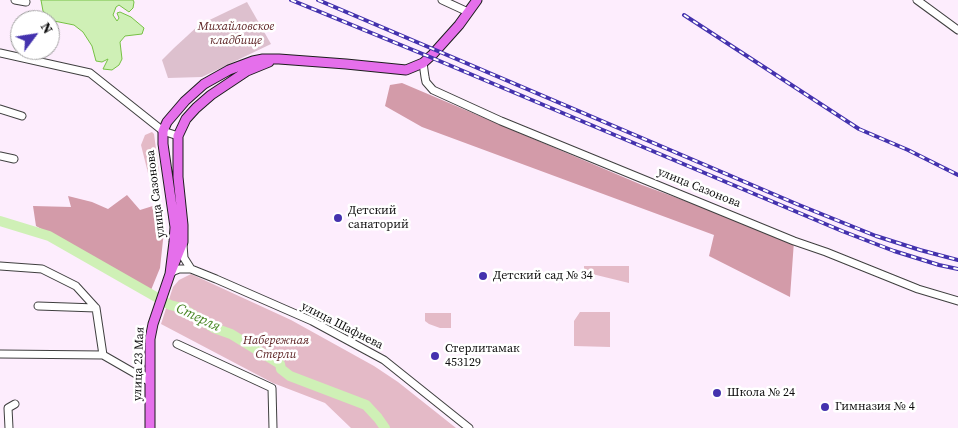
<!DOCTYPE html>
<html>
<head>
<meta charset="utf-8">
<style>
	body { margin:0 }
	#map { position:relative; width:958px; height:428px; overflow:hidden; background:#fdedfd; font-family:"Source Serif 4",serif }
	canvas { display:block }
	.north { position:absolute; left:10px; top:10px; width:50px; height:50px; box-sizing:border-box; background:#fff; border:1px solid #9e9e9e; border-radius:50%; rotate:59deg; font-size:14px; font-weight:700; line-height:20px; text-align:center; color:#0c0c0c }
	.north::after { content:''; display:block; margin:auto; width:18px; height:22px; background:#4432ae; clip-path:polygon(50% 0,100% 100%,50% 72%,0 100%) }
</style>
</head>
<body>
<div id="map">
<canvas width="958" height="428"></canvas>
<div class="north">N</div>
</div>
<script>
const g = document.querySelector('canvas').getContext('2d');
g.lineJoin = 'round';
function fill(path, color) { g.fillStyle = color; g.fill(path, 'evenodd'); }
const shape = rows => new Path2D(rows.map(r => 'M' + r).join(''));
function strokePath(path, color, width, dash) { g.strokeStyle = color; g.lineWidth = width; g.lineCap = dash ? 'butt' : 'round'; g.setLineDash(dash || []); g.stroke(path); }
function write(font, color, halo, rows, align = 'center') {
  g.font = font + ' "Source Serif 4",serif'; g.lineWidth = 5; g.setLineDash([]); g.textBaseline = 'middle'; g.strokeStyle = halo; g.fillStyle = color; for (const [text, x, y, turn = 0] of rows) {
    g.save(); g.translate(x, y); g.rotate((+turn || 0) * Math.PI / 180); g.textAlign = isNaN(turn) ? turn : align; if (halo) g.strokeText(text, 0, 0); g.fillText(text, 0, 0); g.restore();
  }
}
fill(shape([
	[152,132,154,134,159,171,157,175,152,176,148,173,141,145,145,135],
	[584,266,629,266,629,283,584,272],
	[191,274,291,320,374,366,398,382,456,428,351,428,325,403,273,383,161,324,173,287,179,280],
	[580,312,610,312,610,347,574,346,574,321],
	[425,313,451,313,451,328,440,328,429,324,425,321]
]), '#e4bac7');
fill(shape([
	[402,83,642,185,794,241,790,297,709,256,714,235,422,127,385,106,390,85],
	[127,195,140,210,156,205,164,231,160,268,151,290,36,226,33,206,71,207,68,196,92,202,108,209]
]), '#d39ba9');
fill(shape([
	[247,2,271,44,202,77,168,78,162,60,174,48,199,25]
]), '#ddc0ce');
const water = shape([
	[41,0,133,0,134,2,133,8,129,12,119,5,116,7,113,15,117,21,119,18,117,13,120,12,131,17,144,28,142,34,125,36,120,42,122,59,119,65,112,70,103,69,108,59,102,62,96,61,92,46,83,32,74,25,54,21,43,11,41,0]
]);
fill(water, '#cff0b6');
strokePath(water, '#76c044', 1);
strokePath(shape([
	[0,221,49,236,170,305,182,308,214,328,231,334,280,364,281,369,290,376,366,405,378,418,385,428]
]), '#cff0b6', 10);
const minor = shape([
	[15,0,26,2],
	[442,0,468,12],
	[917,0,958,30],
	[0,53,90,73,163,131,178,136],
	[423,63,425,77,426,82,433,90,501,121,794,241,826,252,918,289,958,301],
	[0,109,22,116],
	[0,156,14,159],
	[183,244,184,258,191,269],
	[0,266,42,269,76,286,96,308,103,355],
	[170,274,174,271,179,269,191,269,216,279,312,321,384,360,469,428],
	[38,306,96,308],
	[177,344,272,388,273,428],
	[0,354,103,355,150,382],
	[9,428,8,408,15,404]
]);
const major = shape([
	[170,274,174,242,175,227,163,144,163,131,167,122,185,101,204,84,229,70,253,61,263,59,279,59,346,64,406,70,423,63,433,54,459,25,477,0],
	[150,428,150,339,153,324,170,274,183,242,183,225,178,177,178,136,186,119,196,108,211,95,247,71,269,62]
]);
strokePath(minor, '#3f3f3f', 9);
strokePath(major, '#1d1d1d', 11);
strokePath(minor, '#fff', 7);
strokePath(major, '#e56feb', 9);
const rail = shape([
	[291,0,430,57,842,231,894,251,939,265,958,269],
	[318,0,799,205,876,236,920,250,958,260],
	[684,15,859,129,908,150,958,175]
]);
strokePath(rail, '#4432ae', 4);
strokePath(rail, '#fff', 2, [5.5]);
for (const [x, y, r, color] of [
	[338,218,5,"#4432ae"],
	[483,276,5,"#4432ae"],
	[435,356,5,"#4432ae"],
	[717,393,5,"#4432ae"],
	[825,407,5,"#4432ae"]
]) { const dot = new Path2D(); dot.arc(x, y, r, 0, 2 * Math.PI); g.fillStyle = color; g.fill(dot); strokePath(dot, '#fff', 2); }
write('italic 12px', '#5d2324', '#fff', [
	["Михайловское",236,27],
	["кладбище",236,41],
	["Набережная",276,341],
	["Стерли",276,355]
]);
write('12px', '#0c0c0c', '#fff', [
	["улица Сазонова",699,188,22],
	["улица Сазонова",156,194,-97],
	["улица Шафиева",342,326,27],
	["улица 23 Мая",139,364,-88]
]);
write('12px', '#0c0c0c', '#fff', [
	["Детский",348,211],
	["санаторий",348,225],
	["Детский сад № 34",493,276],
	["Стерлитамак",445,349],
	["453129",445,363],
	["Школа № 24",727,393],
	["Гимназия № 4",835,407]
], 'left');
write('italic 14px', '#458420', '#fff', [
	["Стерля",198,318,25]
]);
</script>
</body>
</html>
